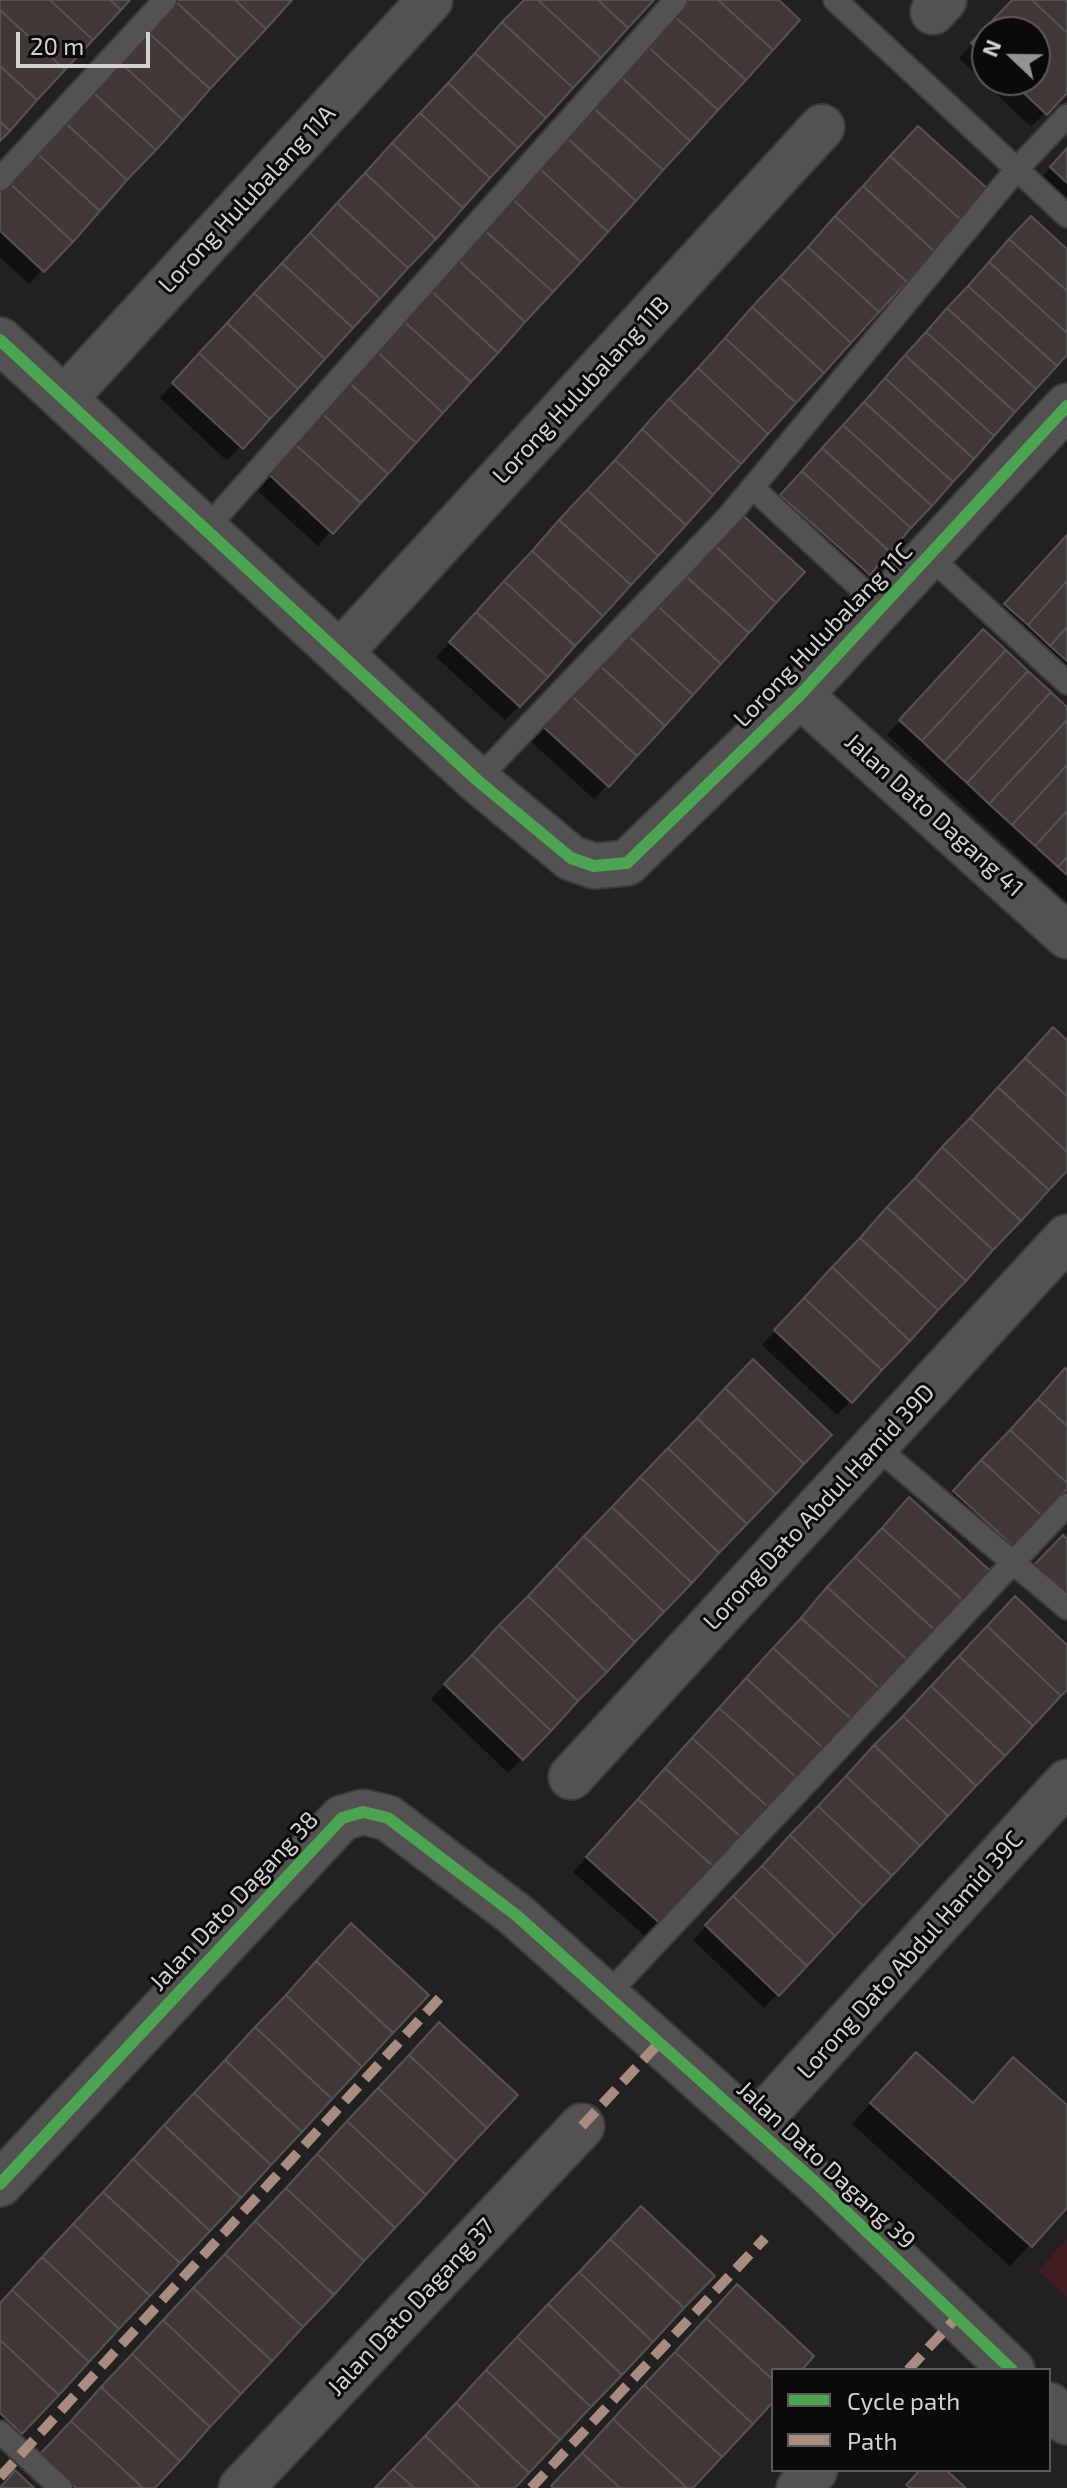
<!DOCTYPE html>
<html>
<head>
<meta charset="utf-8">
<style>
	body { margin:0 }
	#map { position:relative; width:1067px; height:2488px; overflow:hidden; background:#222020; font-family:"Exo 2",sans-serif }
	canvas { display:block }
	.legend { position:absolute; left:771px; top:2368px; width:280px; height:104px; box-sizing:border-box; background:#0b0909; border:2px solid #5b5959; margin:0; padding:10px 14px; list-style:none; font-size:24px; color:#d4d1d1 }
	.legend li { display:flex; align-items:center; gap:16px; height:40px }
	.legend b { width:40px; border:2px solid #5b5959 }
	.north { position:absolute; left:971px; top:16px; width:80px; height:80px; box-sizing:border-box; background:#0b0909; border:2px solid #5b5959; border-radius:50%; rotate:292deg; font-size:22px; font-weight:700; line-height:32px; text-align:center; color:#d4d1d1 }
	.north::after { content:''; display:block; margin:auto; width:28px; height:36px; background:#969393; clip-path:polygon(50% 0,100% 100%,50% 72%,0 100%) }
	.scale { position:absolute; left:16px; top:32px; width:134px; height:36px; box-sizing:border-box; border:4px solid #d4d1d1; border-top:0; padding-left:10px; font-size:24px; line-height:28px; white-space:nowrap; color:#d4d1d1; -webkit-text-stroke:6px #0b0909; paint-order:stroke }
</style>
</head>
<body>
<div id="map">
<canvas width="1067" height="2488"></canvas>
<ul class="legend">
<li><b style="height:10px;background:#4ca352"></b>Cycle path</li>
<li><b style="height:10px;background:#a88b81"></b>Path</li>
</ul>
<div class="north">N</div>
<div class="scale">20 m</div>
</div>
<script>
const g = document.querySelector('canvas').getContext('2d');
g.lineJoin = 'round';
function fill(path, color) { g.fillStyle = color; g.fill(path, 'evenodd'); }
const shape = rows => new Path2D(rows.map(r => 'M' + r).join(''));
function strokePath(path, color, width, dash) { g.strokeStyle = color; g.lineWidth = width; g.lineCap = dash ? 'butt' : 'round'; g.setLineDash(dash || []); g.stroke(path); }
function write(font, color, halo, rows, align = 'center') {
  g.font = font + ' "Exo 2",sans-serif'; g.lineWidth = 6; g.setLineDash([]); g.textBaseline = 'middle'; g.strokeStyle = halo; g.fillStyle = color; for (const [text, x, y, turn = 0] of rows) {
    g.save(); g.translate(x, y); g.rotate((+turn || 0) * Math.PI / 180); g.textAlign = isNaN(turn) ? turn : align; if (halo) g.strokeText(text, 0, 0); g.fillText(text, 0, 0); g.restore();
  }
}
fill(shape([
	[1067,2239,1067,2297,1038,2271]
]), '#3f1d21');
fill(shape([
	[289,0,29,284,0,257,0,182],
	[525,0,651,0,227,461,160,398],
	[688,0,776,0,318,546,249,483],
	[1014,0,1067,0,1067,90,1031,127,959,58],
	[987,32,1035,32,1035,80,987,80],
	[904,142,519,706,505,720,436,657],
	[1067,150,1067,210,1037,182],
	[1017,232,1067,252,1067,351,854,587,768,510],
	[1067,537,1067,688,992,619],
	[802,572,594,799,526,737],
	[969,646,1067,710,1067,902,887,735],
	[1067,1043,1067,1167,837,1415,762,1345,1039,1044],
	[1067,1369,1067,1486,999,1559,941,1506],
	[739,1375,830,1435,508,1773,431,1699],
	[895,1514,657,1947,573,1872],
	[1001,1612,1067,1648,1067,1687,764,2008,693,1940],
	[1013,2059,1067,2107,1067,2205,1010,2266,852,2124,896,2075,972,2104],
	[0,2305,21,2432,7,2446,0,2440]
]), '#0007');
const building = shape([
	[0,0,50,0,93,40,65,70,0,10,0,0],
	[50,0,110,0,121,10,93,40,50,0],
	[110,0,130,0,121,10,110,0],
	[174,0,235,0,266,29,238,59,174,0],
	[174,0,238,59,210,89,141,26,174,0],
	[235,0,292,0,266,29,235,0],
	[524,0,538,0,601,58,573,88,502,22,524,0],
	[538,0,598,0,628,28,601,58,538,0],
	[598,0,654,0,628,28,598,0],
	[687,0,718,0,773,50,746,80,673,15,687,0],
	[718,0,779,0,800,20,773,50,718,0],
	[1012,0,1032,0,1067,33,1067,93,1047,115,1010,80,1035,80,1035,32,987,32,987,58,971,43,1012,0],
	[1032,0,1067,0,1067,33,1032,0],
	[0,10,65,70,37,100,0,66,0,10],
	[673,15,746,80,718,110,646,45,673,15],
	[502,22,573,88,546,118,475,53,502,22],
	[141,26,210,89,183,120,113,56,141,26],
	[646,45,718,110,690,141,619,75,646,45],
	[475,53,546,118,518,148,448,83,475,53],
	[113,56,183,120,156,150,86,86,113,56],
	[0,66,37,100,10,131,0,121,0,66],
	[619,75,690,141,663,170,591,106,619,75],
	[448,83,518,148,490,178,420,113,448,83],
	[86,86,156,150,127,180,59,117,86,86],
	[591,106,663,170,636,201,564,135,591,106],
	[420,113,490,178,463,208,392,143,420,113],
	[59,117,127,180,100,211,30,147,59,117],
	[0,121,10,131,0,141,0,121],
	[918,126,989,190,962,221,890,156,918,126],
	[564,135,636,201,608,232,537,166,564,135],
	[392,143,463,208,436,239,365,173,392,143],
	[30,147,100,211,73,242,3,177,30,147],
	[1067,148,1067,183,1050,167,1067,148],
	[890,156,962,221,934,251,863,186,890,156],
	[537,166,608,232,581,262,509,196,537,166],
	[365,173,436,239,408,268,337,203,365,173],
	[3,177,73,242,44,272,0,231,0,181,3,177],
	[863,186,934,251,907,282,835,216,863,186],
	[509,196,581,262,553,292,481,227,509,196],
	[337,203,408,268,380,299,310,233,337,203],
	[835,216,907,282,879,312,808,247,835,216],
	[1031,216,1067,249,1067,291,1009,239,1031,216],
	[481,227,553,292,525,322,454,256,481,227],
	[310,233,380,299,353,328,282,263,310,233],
	[1009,239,1067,291,1067,333,989,262,1009,239],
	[808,247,879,312,851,343,780,277,808,247],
	[454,256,525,322,498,353,427,287,454,256],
	[989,262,1067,333,1067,355,1057,366,968,286,989,262],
	[282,263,353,328,325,359,254,293,282,263],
	[780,277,851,343,824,373,752,307,780,277],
	[968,286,1057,366,1036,389,947,308,968,286],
	[427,287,498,353,471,382,399,317,427,287],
	[254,293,325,359,298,389,227,323,254,293],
	[752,307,824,373,796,403,725,338,752,307],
	[947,308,1036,389,1015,412,926,332,947,308],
	[399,317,471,382,443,413,372,347,399,317],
	[227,323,298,389,270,419,199,353,227,323],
	[926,332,1015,412,994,436,905,355,926,332],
	[725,338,796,403,768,434,698,368,725,338],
	[372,347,443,413,416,443,344,378,372,347],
	[199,353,270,419,243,449,172,383,199,353],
	[905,355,994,436,974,459,885,378,905,355],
	[698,368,768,434,741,464,669,399,698,368],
	[344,378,416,443,388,474,316,408,344,378],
	[885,378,974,459,953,482,864,402,885,378],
	[669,399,741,464,713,495,642,429,669,399],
	[864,402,953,482,932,506,843,425,864,402],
	[316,408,388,474,361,503,289,439,316,408],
	[843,425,932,506,911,528,822,448,843,425],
	[642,429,713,495,686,525,615,460,642,429],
	[289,439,361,503,333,534,262,468,289,439],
	[822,448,911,528,890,552,802,471,822,448],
	[615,460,686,525,658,556,587,490,615,460],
	[802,471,890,552,870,575,780,495,802,471],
	[587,490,658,556,631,585,559,520,587,490],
	[734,507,805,572,776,603,706,537,734,507],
	[559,520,631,585,603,616,532,551,559,520],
	[1067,535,1067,581,1028,625,1004,604,1067,535],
	[706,537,776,603,749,633,678,569,706,537],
	[532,551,603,616,575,646,504,581,532,551],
	[678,569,749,633,721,664,650,599,678,569],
	[504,581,575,646,548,677,476,612,504,581],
	[1067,581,1067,627,1050,646,1028,625,1067,581],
	[650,599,721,664,693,695,622,630,650,599],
	[476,612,548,677,520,707,449,642,476,612],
	[1067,627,1067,661,1050,646,1067,627],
	[983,629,1006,650,922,741,899,720,983,629],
	[622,630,693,695,665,726,594,660,622,630],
	[1006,650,1028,671,944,762,922,741,1006,650],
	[594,660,665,726,637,756,566,691,594,660],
	[1028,671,1051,692,967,783,944,762,1028,671],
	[566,691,637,756,609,787,538,722,566,691],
	[1051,692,1067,707,1067,720,989,804,967,783,1051,692],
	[1067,720,1067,765,1012,825,989,804,1067,720],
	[1067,765,1067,811,1035,846,1012,825,1067,765],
	[1067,811,1067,857,1058,867,1035,846,1067,811],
	[1067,857,1067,875,1058,867,1067,857],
	[1053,1027,1067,1040,1067,1096,1025,1058,1053,1027],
	[1025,1058,1067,1096,1067,1152,998,1087,1025,1058],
	[998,1087,1067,1152,1067,1171,1049,1190,970,1118,998,1087],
	[970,1118,1049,1190,1021,1221,942,1147,970,1118],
	[942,1147,1021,1221,993,1250,915,1178,942,1147],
	[915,1178,993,1250,966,1281,887,1207,915,1178],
	[887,1207,966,1281,938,1310,860,1238,887,1207],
	[860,1238,938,1310,910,1341,832,1267,860,1238],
	[832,1267,910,1341,882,1370,804,1298,832,1267],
	[804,1298,882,1370,852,1403,774,1330,804,1298],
	[753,1359,832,1435,804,1464,725,1388,753,1359],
	[1065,1368,1067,1370,1067,1426,1038,1399,1065,1368],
	[725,1388,804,1464,776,1494,697,1418,725,1388],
	[1038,1399,1067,1426,1067,1483,1010,1430,1038,1399],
	[697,1418,776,1494,747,1524,668,1448,697,1418],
	[1010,1430,1067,1483,1067,1489,1042,1516,981,1460,1010,1430],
	[668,1448,747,1524,719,1553,640,1477,668,1448],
	[981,1460,1042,1516,1014,1547,953,1491,981,1460],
	[640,1477,719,1553,692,1583,612,1507,640,1477],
	[909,1497,996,1576,969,1606,882,1528,909,1497],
	[612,1507,692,1583,664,1612,584,1536,612,1507],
	[882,1528,969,1606,941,1636,855,1557,882,1528],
	[1063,1535,1067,1539,1067,1596,1034,1565,1063,1535],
	[584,1536,664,1612,635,1642,556,1566,584,1536],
	[855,1557,941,1636,914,1666,827,1587,855,1557],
	[556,1566,635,1642,607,1672,528,1596,556,1566],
	[827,1587,914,1666,888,1696,801,1618,827,1587],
	[528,1596,607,1672,578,1701,499,1625,528,1596],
	[1015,1596,1067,1645,1067,1690,1061,1696,987,1626,1015,1596],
	[801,1618,888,1696,860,1727,773,1648,801,1618],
	[499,1625,578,1701,551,1731,472,1655,499,1625],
	[987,1626,1061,1696,1033,1726,959,1656,987,1626],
	[773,1648,860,1727,833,1757,746,1678,773,1648],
	[472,1655,551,1731,523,1760,444,1684,472,1655],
	[959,1656,1033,1726,1005,1756,931,1686,959,1656],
	[746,1678,833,1757,806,1786,719,1708,746,1678],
	[931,1686,1005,1756,976,1786,903,1716,931,1686],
	[719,1708,806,1786,779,1817,692,1738,719,1708],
	[903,1716,976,1786,948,1816,874,1745,903,1716],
	[692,1738,779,1817,752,1847,665,1768,692,1738],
	[874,1745,948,1816,920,1846,846,1776,874,1745],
	[665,1768,752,1847,725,1877,638,1799,665,1768],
	[846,1776,920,1846,892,1876,818,1806,846,1776],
	[638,1799,725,1877,673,1935,586,1857,638,1799],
	[818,1806,892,1876,863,1906,790,1835,818,1806],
	[790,1835,863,1906,835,1936,762,1866,790,1835],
	[762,1866,835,1936,807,1966,733,1896,762,1866],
	[733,1896,807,1966,779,1996,705,1925,733,1896],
	[351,1923,429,1995,393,2033,316,1961,351,1923],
	[316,1961,393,2033,362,2067,286,1995,316,1961],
	[286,1995,362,2067,332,2099,255,2027,286,1995],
	[439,2022,518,2095,487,2128,409,2055,439,2022],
	[255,2027,332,2099,302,2132,225,2060,255,2027],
	[916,2052,973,2103,1013,2057,1067,2105,1067,2208,1032,2247,870,2103,916,2052],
	[409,2055,487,2128,456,2161,378,2088,409,2055],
	[225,2060,302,2132,271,2165,194,2093,225,2060],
	[378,2088,456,2161,426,2195,347,2121,378,2088],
	[194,2093,271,2165,241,2198,164,2125,194,2093],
	[347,2121,426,2195,395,2228,317,2154,347,2121],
	[164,2125,241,2198,210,2231,133,2159,164,2125],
	[317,2154,395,2228,364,2261,286,2188,317,2154],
	[133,2159,210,2231,180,2263,103,2192,133,2159],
	[286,2188,364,2261,334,2295,255,2221,286,2188],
	[103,2192,180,2263,150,2296,73,2224,103,2192],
	[641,2206,715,2276,684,2308,610,2239,641,2206],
	[255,2221,334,2295,303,2327,225,2254,255,2221],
	[73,2224,150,2296,119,2329,42,2257,73,2224],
	[610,2239,684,2308,653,2342,579,2272,610,2239],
	[225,2254,303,2327,272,2361,193,2288,225,2254],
	[42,2257,119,2329,89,2362,12,2290,42,2257],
	[579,2272,653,2342,622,2375,548,2304,579,2272],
	[737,2284,814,2356,802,2370,773,2370,773,2380,706,2318,737,2284],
	[193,2288,272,2361,241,2394,163,2320,193,2288],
	[12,2290,89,2362,59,2395,0,2340,0,2303,12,2290],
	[548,2304,622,2375,591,2407,517,2337,548,2304],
	[706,2318,773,2380,773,2402,753,2424,675,2352,706,2318],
	[163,2320,241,2394,210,2427,132,2354,163,2320],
	[517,2337,591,2407,560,2440,486,2370,517,2337],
	[0,2340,59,2395,22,2434,0,2413,0,2340],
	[675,2352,753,2424,722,2457,644,2385,675,2352],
	[132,2354,210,2427,180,2461,101,2387,132,2354],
	[486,2370,560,2440,529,2473,456,2403,486,2370],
	[644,2385,722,2457,693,2488,687,2488,613,2419,644,2385],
	[101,2387,180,2461,155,2488,143,2488,71,2421,101,2387],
	[456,2403,529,2473,515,2488,480,2488,425,2436,456,2403],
	[613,2419,687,2488,620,2488,582,2453,613,2419],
	[71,2421,143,2488,76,2488,40,2454,71,2421],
	[425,2436,480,2488,414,2488,393,2469,425,2436],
	[582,2453,620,2488,553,2488,551,2486,582,2453],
	[393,2469,414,2488,375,2488,393,2469],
	[15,2470,34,2488,0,2488,15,2470],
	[920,2470,946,2470,966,2488,910,2488,906,2485,920,2470]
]);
fill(building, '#423838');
strokePath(building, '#555353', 2);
const lane = shape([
	[835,0,1067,216],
	[0,179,165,0],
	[753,488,881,607],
	[205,530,676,0],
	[929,556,1067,683],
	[477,780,728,517,1017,169,1067,116],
	[875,1446,1067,1608],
	[606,1996,1067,1505],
	[0,2432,61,2488]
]);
const street = shape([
	[933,12,944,0],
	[0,340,477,780,571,858,594,866,627,863,800,695,1067,406],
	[64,399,430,0],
	[340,653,822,127],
	[800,695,1067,936],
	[571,1777,1067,1237],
	[753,2127,1067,1782],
	[0,2184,342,1818,363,1812,388,1818,516,1915,816,2183,1012,2370],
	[1049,2405,1067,2422],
	[241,2488,582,2126],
	[799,2488,815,2470]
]);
strokePath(lane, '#3c3a3a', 26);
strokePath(street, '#3c3a3a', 48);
strokePath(lane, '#535151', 22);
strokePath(street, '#535151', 44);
strokePath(shape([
	[582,2126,659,2043],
	[908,2370,957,2317],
	[0,2477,445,1992],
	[531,2488,765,2238]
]), '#a88b81', 10, [20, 10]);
strokePath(shape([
	[0,340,477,780,571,858,594,866,627,863,800,695,1067,406],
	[0,2184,342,1818,363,1812,388,1818,516,1915,816,2183,1012,2370]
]), '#4ca352', 12);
write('24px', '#d4d1d1', '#0b0909', [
	["Lorong Hulubalang 11A",247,199,-47],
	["Lorong Hulubalang 11B",581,390,-47],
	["Lorong Hulubalang 11C",823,635,-46],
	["Jalan Dato Dagang 41",934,815,42],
	["Lorong Dato Abdul Hamid 39D",819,1507,-47],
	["Jalan Dato Dagang 38",234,1901,-47],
	["Lorong Dato Abdul Hamid 39C",910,1955,-48],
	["Jalan Dato Dagang 39",826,2165,43],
	["Jalan Dato Dagang 37",411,2307,-47]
]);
</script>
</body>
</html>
